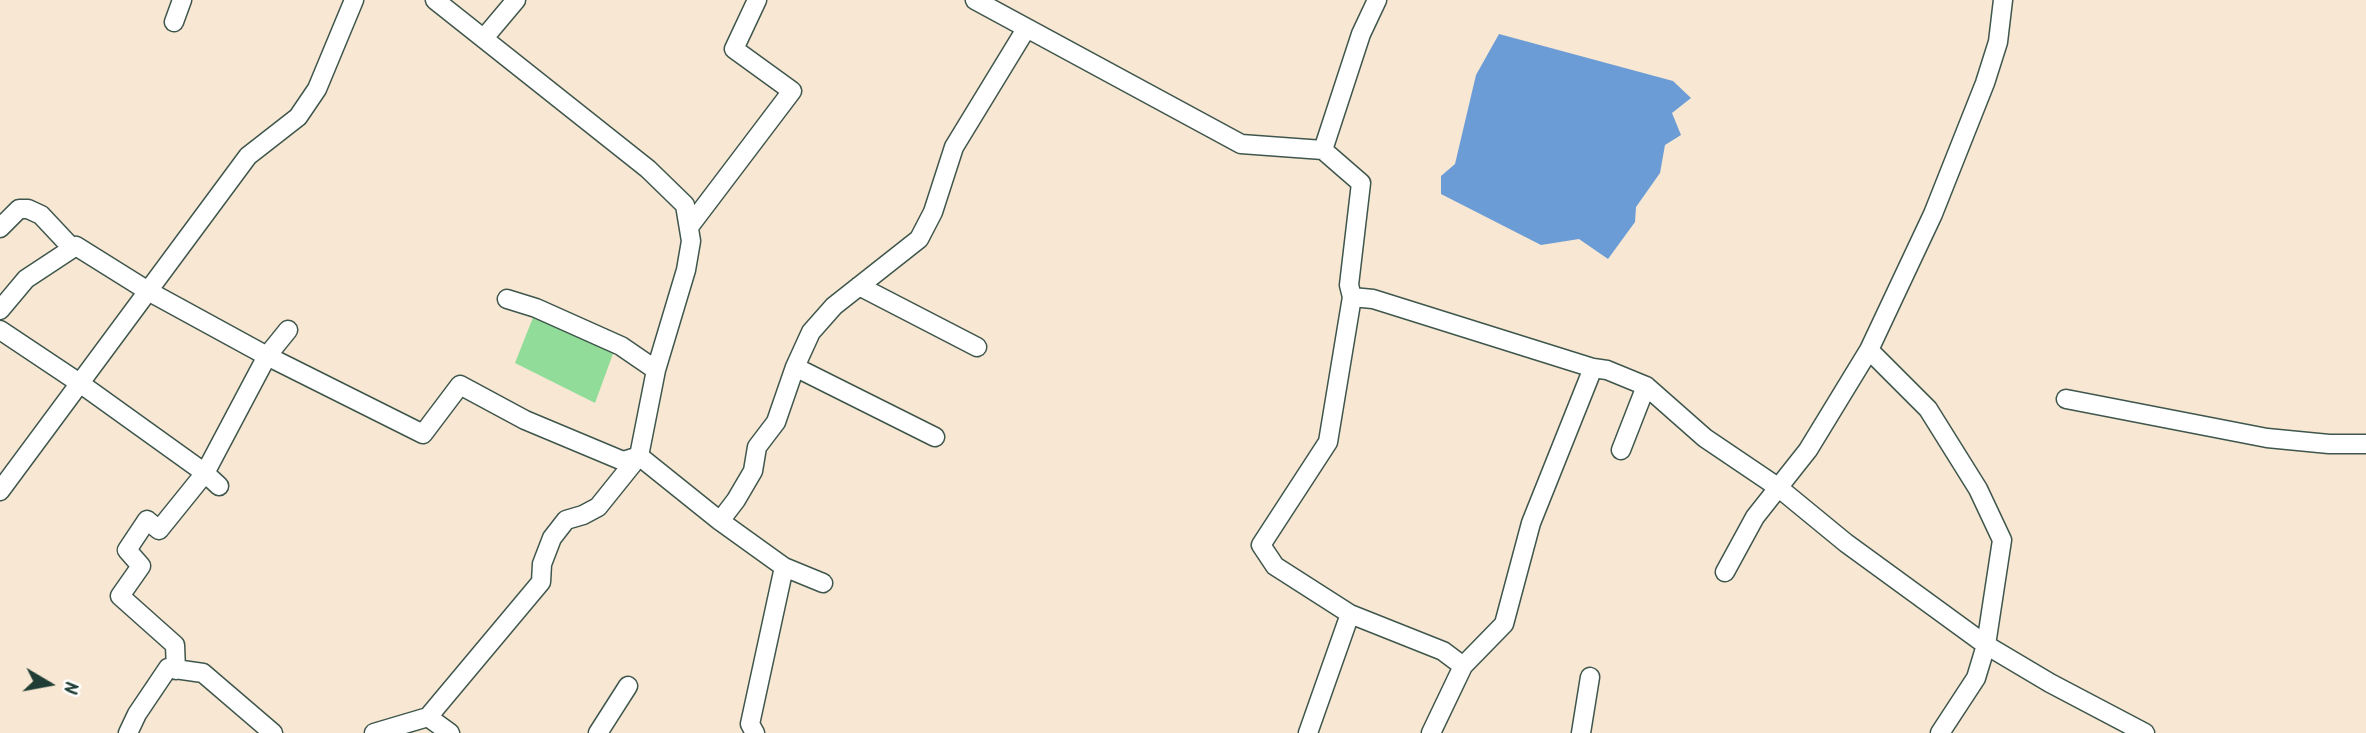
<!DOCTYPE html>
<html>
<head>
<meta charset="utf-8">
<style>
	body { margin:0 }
	#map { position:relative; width:2366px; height:733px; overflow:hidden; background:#f7e7d3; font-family:Kalam,sans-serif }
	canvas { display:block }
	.north { position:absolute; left:14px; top:649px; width:70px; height:70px; -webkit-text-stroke:5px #fff; paint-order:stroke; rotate:100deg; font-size:19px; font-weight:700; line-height:28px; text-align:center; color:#1f3d34 }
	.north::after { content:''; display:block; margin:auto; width:24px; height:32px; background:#1f3d34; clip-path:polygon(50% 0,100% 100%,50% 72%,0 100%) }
</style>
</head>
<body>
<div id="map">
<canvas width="2366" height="733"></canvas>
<div class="north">N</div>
</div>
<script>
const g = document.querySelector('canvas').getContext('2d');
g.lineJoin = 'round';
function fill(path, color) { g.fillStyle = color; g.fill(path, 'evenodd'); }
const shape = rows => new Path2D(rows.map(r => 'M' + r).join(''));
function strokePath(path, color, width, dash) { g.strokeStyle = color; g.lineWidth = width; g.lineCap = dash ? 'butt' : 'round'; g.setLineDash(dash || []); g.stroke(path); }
fill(shape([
	[534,315,614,351,595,403,515,363]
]), '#91dc98');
fill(shape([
	[1499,34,1673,81,1691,98,1672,113,1681,135,1665,145,1660,173,1636,207,1635,222,1608,259,1579,239,1541,245,1441,194,1441,176,1455,164,1476,75]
]), '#6b9cd5');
const minor = shape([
	[975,0,1241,144,1323,150,1361,183,1349,285,1352,297,1328,442,1261,545,1275,566,1350,614,1443,651,1463,666],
	[174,22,182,0],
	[484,38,516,0],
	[1323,150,1361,34,1377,0],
	[689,227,792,91,734,49,757,0],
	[0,228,19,209,28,209,41,215,72,248],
	[859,286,977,347],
	[1352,297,1373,299,1593,368,1607,370,1646,386,1705,438,1779,488,1846,543,1986,645,2050,683,2145,733],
	[507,299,536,308,621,346,656,370],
	[0,310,26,279,76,246,148,291,267,356,423,434,460,385,525,420,623,461,639,456],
	[0,330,81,384,205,473,219,486],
	[1869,350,1928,409,1978,489,2002,540,1986,645,1976,678,1940,733],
	[795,367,935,437],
	[2066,399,2267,438,2329,444,2366,444],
	[1621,450,1646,386],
	[639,456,720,521,784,567,823,583],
	[0,491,248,156,298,117,317,89,354,0],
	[720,521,736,500,753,471,757,447,776,422,795,367,811,332,834,306,919,239,933,212,954,147,1026,29],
	[1725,572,1755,517,1808,450,1869,350,1933,214,1985,83,1998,42,2003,0],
	[176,670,175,645,120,596,141,566,127,550,147,520,159,530,205,473,267,356,288,330],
	[428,717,541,582,542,564,552,538,566,520,583,515,598,507,639,456,656,370,686,270,691,241,685,205,648,169,435,0],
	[128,733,137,714,168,668,203,673,273,733],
	[374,733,428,717,450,733],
	[598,733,628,686],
	[755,733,750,724,784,567],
	[1308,733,1350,614],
	[1431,733,1463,666,1504,624,1531,523,1593,368],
	[1581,733,1590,677]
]);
strokePath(minor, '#3f564c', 21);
strokePath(minor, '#fff', 18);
</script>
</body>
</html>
